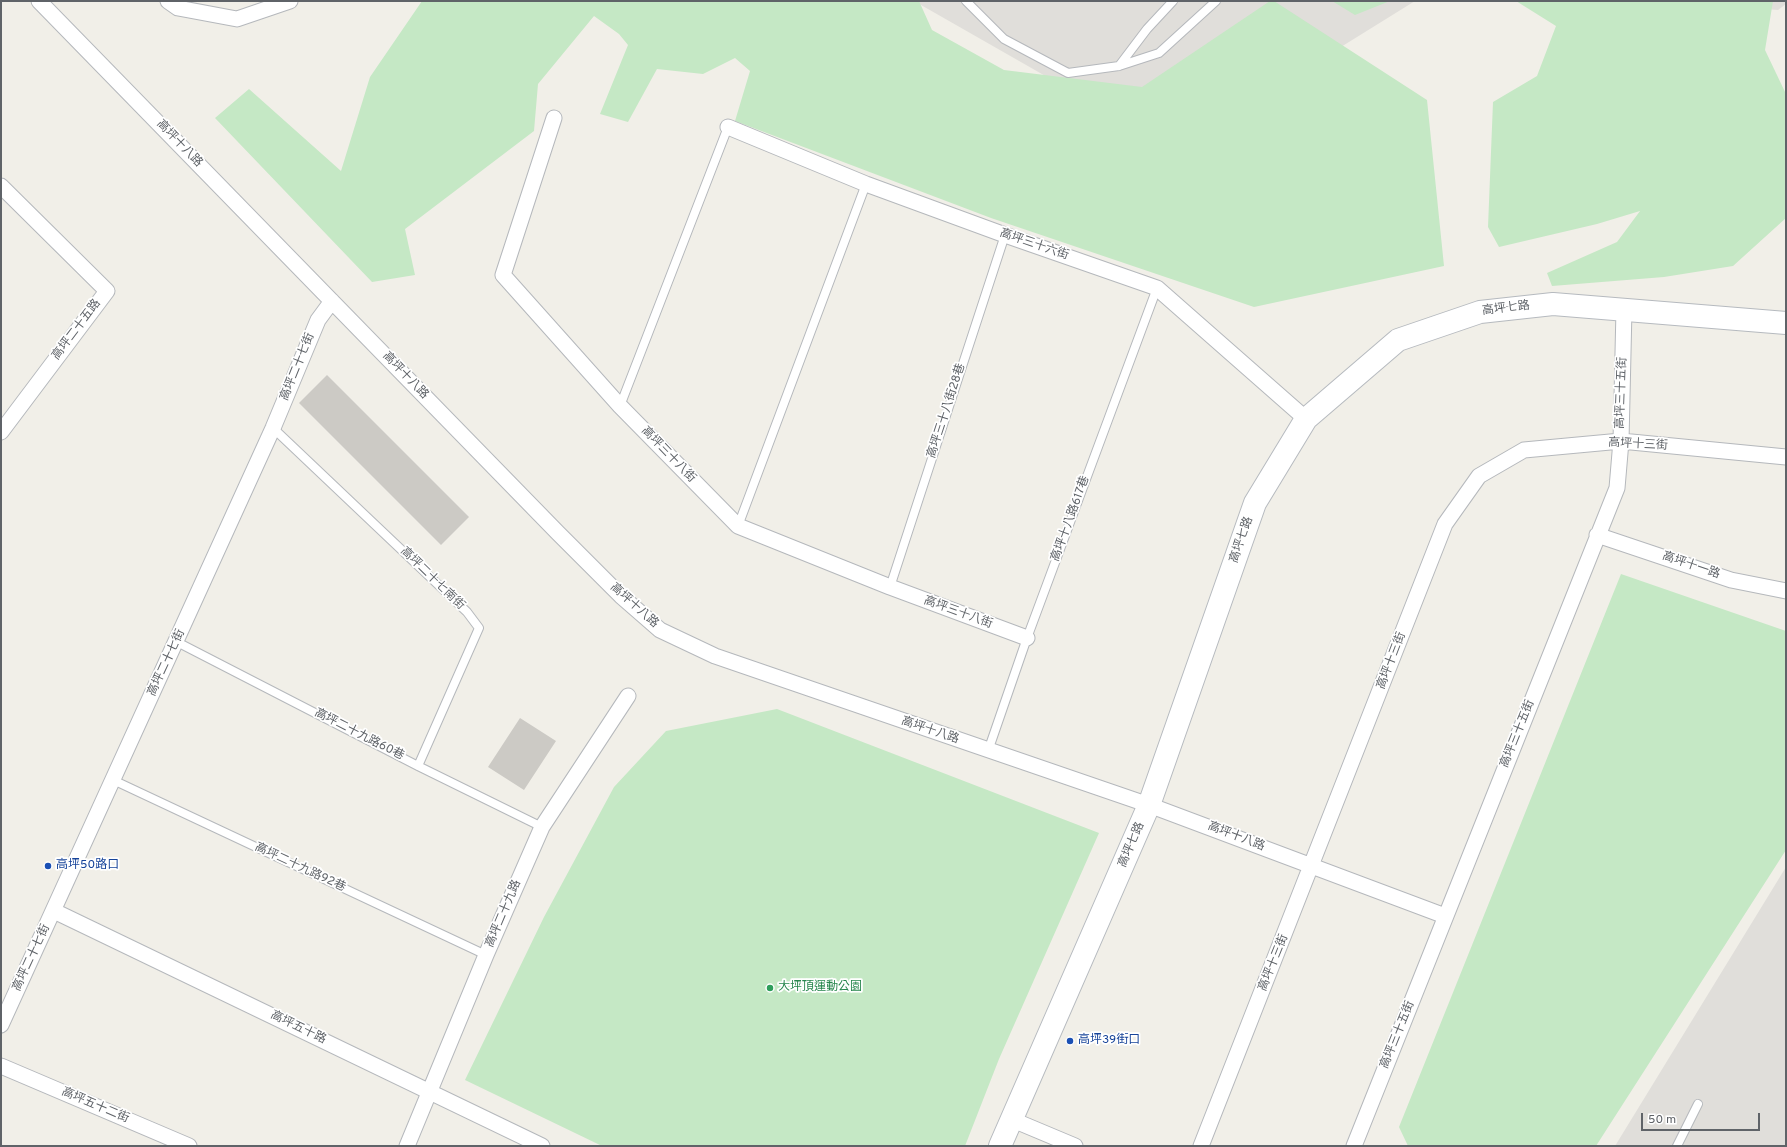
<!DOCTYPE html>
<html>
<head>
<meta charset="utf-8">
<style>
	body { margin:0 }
	#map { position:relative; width:1787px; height:1147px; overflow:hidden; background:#f1efe8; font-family:Overpass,sans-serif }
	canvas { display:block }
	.frame { position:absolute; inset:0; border:2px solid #5f6368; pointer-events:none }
	.scale { position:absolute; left:1641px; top:1113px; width:119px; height:18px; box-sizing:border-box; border:2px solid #5f6368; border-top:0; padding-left:5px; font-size:12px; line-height:14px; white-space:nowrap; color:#5f6368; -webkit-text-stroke:3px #fff; paint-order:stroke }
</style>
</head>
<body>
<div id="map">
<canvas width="1787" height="1147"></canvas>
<div class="frame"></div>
<div class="scale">50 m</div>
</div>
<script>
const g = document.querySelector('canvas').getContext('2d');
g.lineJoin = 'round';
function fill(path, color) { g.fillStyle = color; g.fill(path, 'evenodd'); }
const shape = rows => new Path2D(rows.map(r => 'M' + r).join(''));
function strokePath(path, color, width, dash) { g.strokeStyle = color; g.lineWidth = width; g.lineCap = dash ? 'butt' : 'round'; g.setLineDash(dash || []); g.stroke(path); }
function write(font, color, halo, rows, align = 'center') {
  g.font = font + ' Overpass,"Noto Sans TC",sans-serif'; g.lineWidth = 3.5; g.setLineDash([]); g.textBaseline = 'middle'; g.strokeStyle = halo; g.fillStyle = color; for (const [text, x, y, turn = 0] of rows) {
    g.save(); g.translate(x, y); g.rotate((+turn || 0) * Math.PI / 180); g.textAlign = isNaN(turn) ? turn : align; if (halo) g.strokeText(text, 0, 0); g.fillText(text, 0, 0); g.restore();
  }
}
fill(shape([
	[914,1,1415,1,1175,150],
	[1664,1,1786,1,1786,4,1778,10],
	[1786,867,1786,1146,1615,1146]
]), '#e0deda');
fill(shape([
	[422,1,919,1,932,30,1004,70,1142,87,1270,1,1274,1,1427,100,1444,266,1254,307,991,218,735,121,750,71,735,58,703,74,657,69,628,122,600,114,628,45,619,34,594,16,538,84,534,131,405,229,415,275,372,282,215,118,249,89,341,171,370,77],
	[1332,1,1390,1,1355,15],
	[1516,1,1773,1,1765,50,1786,94,1786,218,1733,266,1664,277,1552,286,1547,273,1617,242,1640,211,1597,224,1499,247,1488,227,1493,102,1537,76,1556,26],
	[1621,574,1786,631,1786,850,1596,1146,1408,1146,1399,1127],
	[777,709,1099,833,999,1059,965,1146,602,1146,465,1080,544,917,614,787,666,731]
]), '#c5e8c5');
fill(shape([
	[327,375,469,517,441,545,299,403],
	[520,718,556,741,524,790,488,767]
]), '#cccac5');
const lane = shape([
	[966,1,1004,39,1068,73,1119,66,1159,53,1216,1],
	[1119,66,1147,29,1173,1],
	[620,406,728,127],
	[273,428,467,612,479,628,418,766],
	[738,526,866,184],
	[890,587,1005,235],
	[177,642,418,766,542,827],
	[988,751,1027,638,1157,288],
	[113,780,486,955],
	[1677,1146,1698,1104]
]);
const street = shape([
	[39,1,558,533,621,596,660,630,715,656,1149,805,1445,916],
	[168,1,178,8,237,19,290,1],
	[554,118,503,275,620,406,738,526,890,587,1027,638],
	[728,127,866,184,1005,235,1157,288,1306,419],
	[1,186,107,291,1,432],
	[1597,535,1731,580,1786,591],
	[54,911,542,1146],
	[1,1025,273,428,318,320,332,301],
	[1,1066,189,1146],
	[1013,1120,1075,1146],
	[407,1146,486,955,542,827,628,696],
	[1201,1146,1445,524,1479,476,1524,450,1621,441,1786,457],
	[1354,1146,1617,488,1621,441,1624,309]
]);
const secondary = shape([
	[1000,1146,1149,805,1255,503,1306,419,1398,340,1480,312,1553,304,1786,323]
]);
strokePath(lane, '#b5b8bc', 10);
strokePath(street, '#b5b8bc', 17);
strokePath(secondary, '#b6babf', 24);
strokePath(lane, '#fff', 8);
strokePath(street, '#fff', 15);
strokePath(secondary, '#fff', 22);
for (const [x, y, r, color] of [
	[48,866,4,"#1a4fb4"],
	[770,988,4,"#2e9e5b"],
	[1070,1041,4,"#1a4fb4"]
]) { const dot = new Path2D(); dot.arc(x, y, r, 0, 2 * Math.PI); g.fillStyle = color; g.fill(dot); strokePath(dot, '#fff', 1.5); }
write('12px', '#5f6368', '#fff', [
	["高坪十八路",179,144,46],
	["高坪三十六街",1034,245,19],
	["高坪七路",1506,309,-7],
	["高坪二十五路",77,330,-53],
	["高坪二十七街",298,367,-68],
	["高坪十八路",405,376,46],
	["高坪三十五街",1622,393,-88],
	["高坪三十八街28巷",947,411,-72],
	["高坪十三街",1638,445,3],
	["高坪三十八街",668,455,46],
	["高坪十八路617巷",1071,519,-70],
	["高坪七路",1242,540,-71],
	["高坪十一路",1691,566,19],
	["高坪二十七南街",432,579,44],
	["高坪十八路",634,606,42],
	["高坪三十八街",958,613,20],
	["高坪十三街",1392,661,-69],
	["高坪二十七街",167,663,-65],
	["高坪十八路",930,731,19],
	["高坪三十五街",1518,734,-68],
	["高坪二十九路60巷",359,735,27],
	["高坪十八路",1236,837,21],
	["高坪七路",1132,845,-67],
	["高坪二十九路92巷",300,868,25],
	["高坪二十九路",504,914,-67],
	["高坪二十七街",32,958,-65],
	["高坪十三街",1274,963,-68],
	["高坪五十路",298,1028,26],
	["高坪三十五街",1398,1035,-68],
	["高坪五十二街",95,1106,23]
]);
write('12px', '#164399', '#fff', [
	["高坪50路口",56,866],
	["高坪39街口",1078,1041]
], 'left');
write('12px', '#27864d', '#fff', [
	["大坪頂運動公園",778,988]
], 'left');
</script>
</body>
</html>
